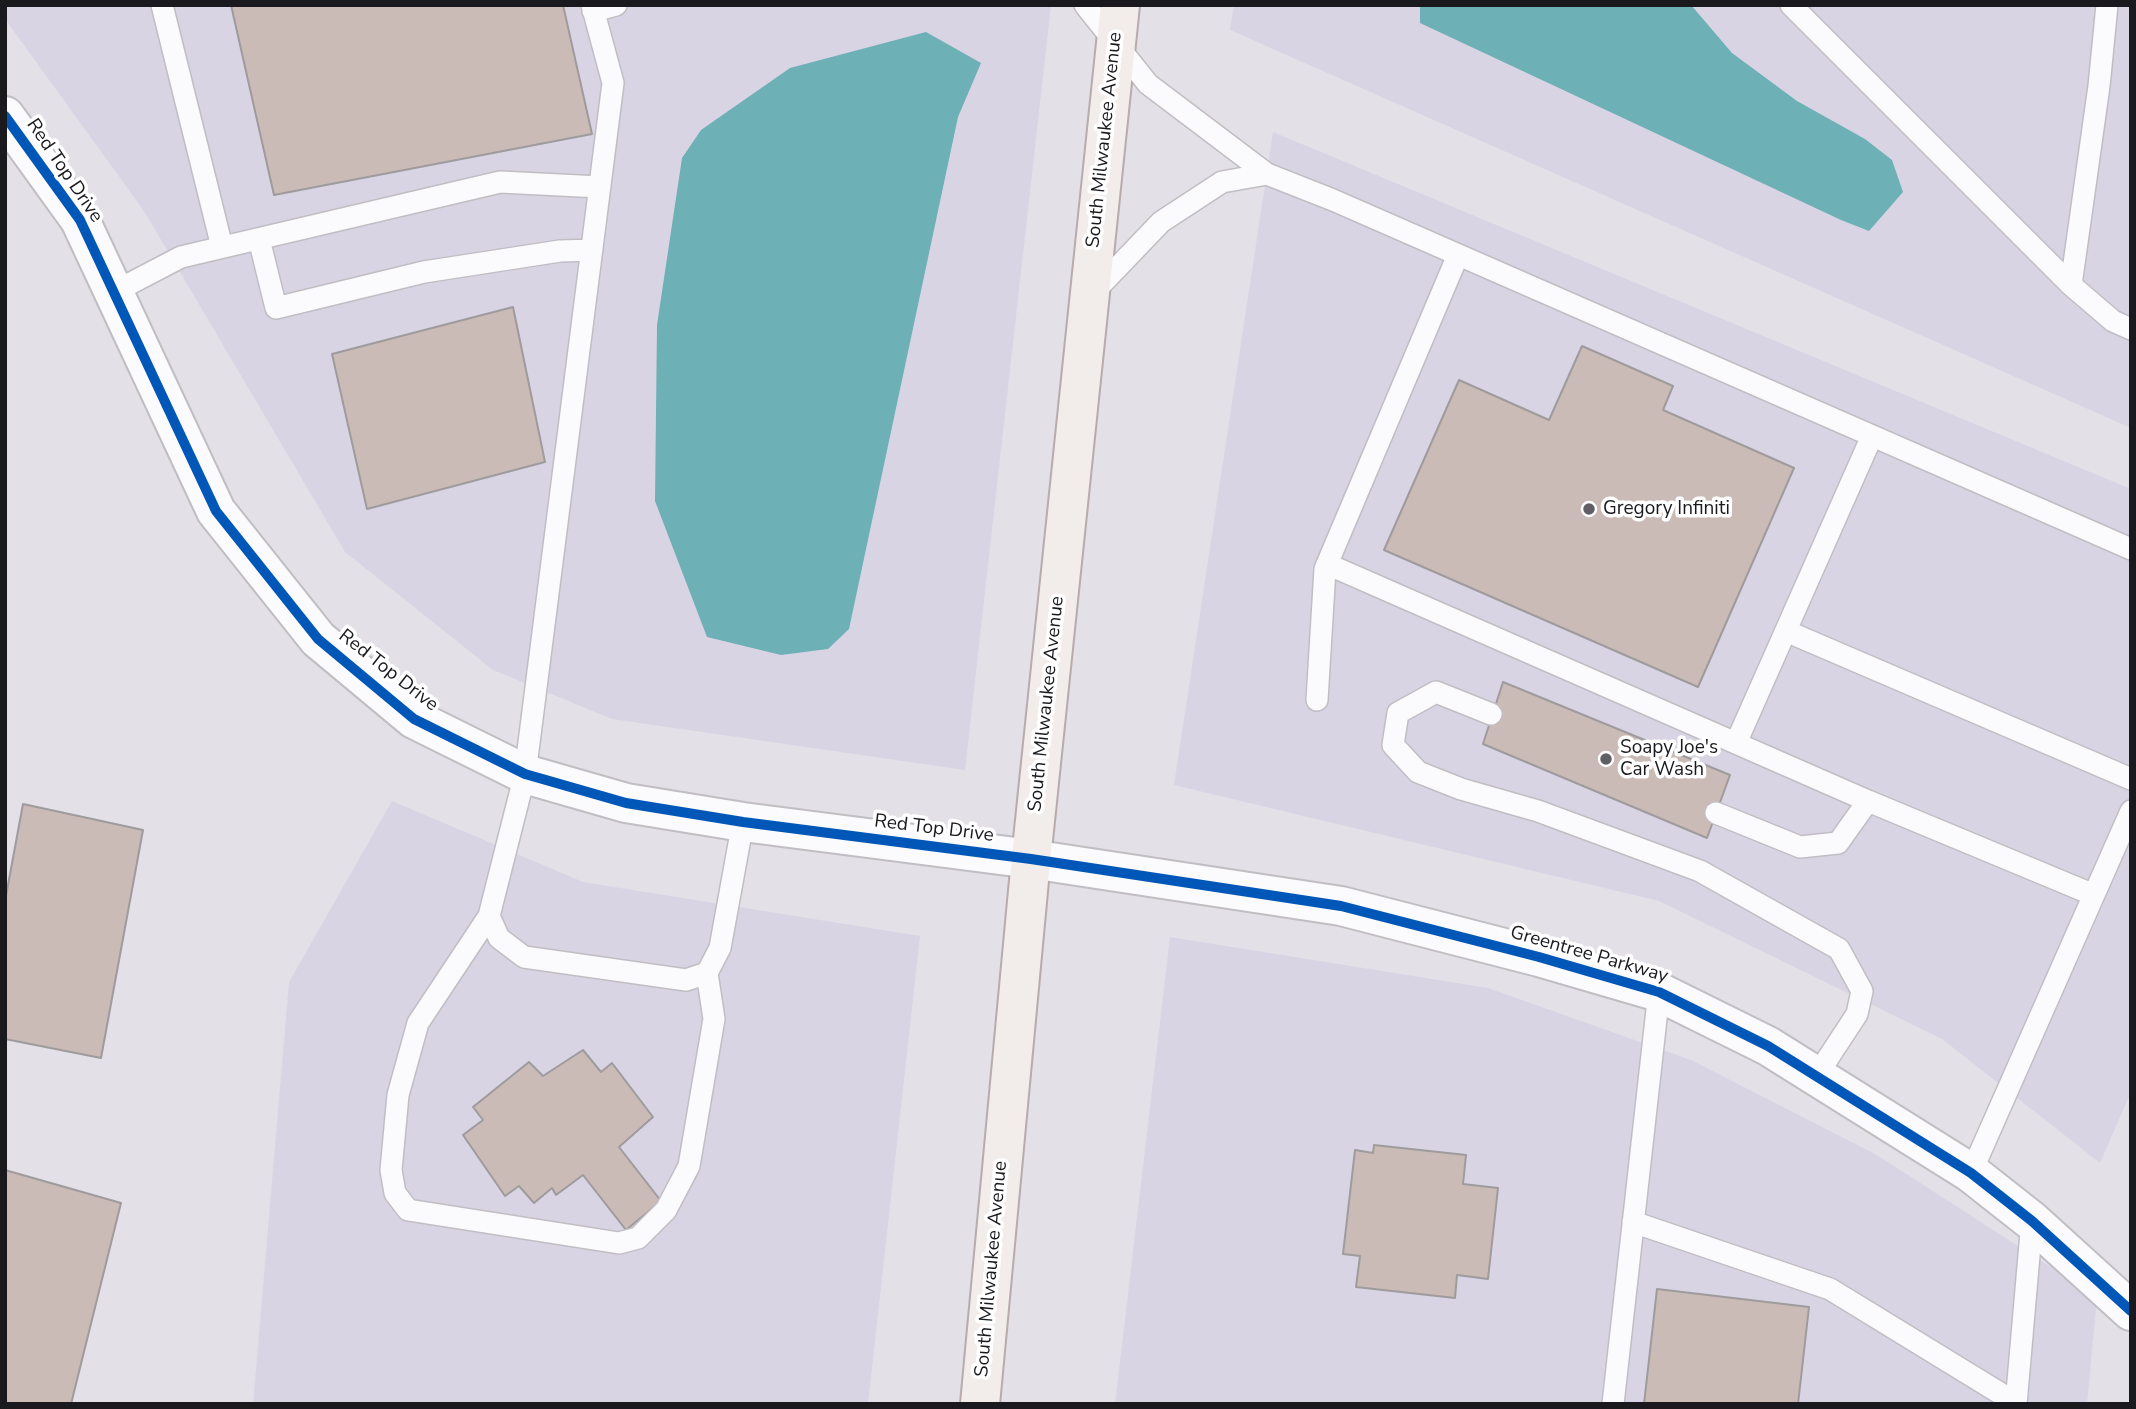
<!DOCTYPE html>
<html>
<head>
<meta charset="utf-8">
<style>
	body { margin:0 }
	#map { position:relative; width:2136px; height:1409px; overflow:hidden; background:#e3e0e8; font-family:"Nunito Sans",sans-serif }
	canvas { display:block }
	.frame { position:absolute; inset:0; border:7px solid #1a191e; pointer-events:none }
</style>
</head>
<body>
<div id="map">
<canvas width="2136" height="1409"></canvas>
<div class="frame"></div>
</div>
<script>
const g = document.querySelector('canvas').getContext('2d');
g.lineJoin = 'round';
function fill(path, color) { g.fillStyle = color; g.fill(path, 'evenodd'); }
const shape = rows => new Path2D(rows.map(r => 'M' + r).join(''));
function strokePath(path, color, width, dash) { g.strokeStyle = color; g.lineWidth = width; g.lineCap = dash ? 'butt' : 'round'; g.setLineDash(dash || []); g.stroke(path); }
function write(font, color, halo, rows, align = 'center') {
  g.font = font + ' "Nunito Sans",sans-serif'; g.lineWidth = 7; g.setLineDash([]); g.textBaseline = 'middle'; g.strokeStyle = halo; g.fillStyle = color; for (const [text, x, y, turn = 0] of rows) {
    g.save(); g.translate(x, y); g.rotate((+turn || 0) * Math.PI / 180); g.textAlign = isNaN(turn) ? turn : align; if (halo) g.strokeText(text, 0, 0); g.fillText(text, 0, 0); g.restore();
  }
}
fill(shape([
	[5,5,1051,5,965,770,612,719,493,670,345,552,144,211,5,19],
	[1234,5,2131,5,2131,428,1230,30],
	[1273,132,2131,489,2131,1092,2100,1163,1942,1039,1659,901,1174,785],
	[392,801,583,882,920,936,868,1404,253,1404,289,982],
	[1170,937,1488,988,1691,1060,1877,1155,2097,1297,2087,1404,1115,1404]
]), '#d9d4e4');
fill(shape([
	[1420,5,1691,5,1732,53,1797,101,1865,139,1892,160,1903,192,1869,231,1841,220,1420,23],
	[926,32,981,63,958,117,849,629,828,649,781,655,707,637,655,501,657,325,682,158,701,130,790,68]
]), '#6db0b6');
const building = shape([
	[231,5,563,5,592,134,274,195,231,5],
	[513,307,545,462,367,509,332,354,513,307],
	[1582,346,1673,386,1663,410,1794,468,1698,687,1384,550,1459,380,1549,420,1582,346],
	[1503,682,1730,775,1707,838,1483,744,1503,682],
	[23,804,143,830,101,1058,5,1039,5,901,23,804],
	[583,1050,601,1072,612,1063,653,1117,619,1147,661,1201,626,1230,583,1175,556,1195,552,1188,534,1203,519,1186,505,1196,463,1135,483,1120,473,1107,529,1062,543,1076,583,1050],
	[1374,1145,1466,1155,1463,1184,1498,1188,1488,1279,1457,1275,1455,1298,1356,1287,1360,1256,1343,1254,1355,1150,1373,1153,1374,1145],
	[5,1170,121,1203,71,1404,5,1404,5,1170],
	[1657,1289,1809,1307,1798,1404,1644,1404,1657,1289]
]);
fill(building, '#cbbbb7');
strokePath(building, '#9e9b9d', 2);
const service = shape([
	[162,5,222,247],
	[592,5,613,83,525,774,489,916,499,938,524,957,686,980,707,973,720,948,743,822],
	[1085,5,1148,84,1267,174,1333,200,2131,549],
	[1791,5,2071,285,2113,321,2131,329],
	[593,11,616,5],
	[259,239,276,308,424,272,560,251,592,250],
	[2071,285,2099,86,2107,5],
	[114,292,181,257,500,182,600,187],
	[1092,294,1161,222,1222,182,1267,174],
	[1327,564,1868,801],
	[1786,631,2131,779],
	[1317,700,1325,569,1458,255],
	[1491,714,1436,692,1398,713,1393,745,1418,772,1461,789,1538,811,1700,871,1839,949,1862,991,1857,1014,1817,1075],
	[1736,743,1872,436],
	[1716,813,1800,847,1838,843,1868,801,2094,895],
	[489,916,418,1023,398,1095,391,1170,395,1193,408,1210,619,1243,638,1238,666,1210,689,1166,714,1019,707,973],
	[1971,1173,2131,811],
	[1633,1222,1830,1289,2016,1403],
	[1613,1404,1659,992],
	[2016,1404,2032,1221]
]);
const minor = shape([
	[5,116,80,220,216,511,318,639,414,719,525,774,626,803,743,822,1031,859,1341,906,1539,957,1659,992,1768,1046,1971,1173,2032,1221,2131,1311]
]);
const primary = shape([
	[980,1404,1031,859,1120,5]
]);
strokePath(service, '#c0bec3', 24);
strokePath(minor, '#c0bec3', 42);
strokePath(primary, '#b7abac', 42);
strokePath(service, '#fbfafc', 21);
strokePath(minor, '#fbfafc', 38);
strokePath(primary, '#f2eceb', 38);
strokePath(shape([
	[5,116,80,220,216,511,318,639,414,719,525,774,626,803,743,822,1031,859,1341,906,1539,957,1659,992,1768,1046,1971,1173,2032,1221,2131,1311]
]), '#0057b8', 10);
for (const [x, y, r, color] of [
	[1589,509,7,"#605f65"],
	[1606,759,7,"#605f65"]
]) { const dot = new Path2D(); dot.arc(x, y, r, 0, 2 * Math.PI); g.fillStyle = color; g.fill(dot); strokePath(dot, '#fff', 2.5); }
write('19px', '#1a191e', '#fff', [
	["South Milwaukee Avenue",1105,140,-84],
	["Red Top Drive",64,171,56],
	["Red Top Drive",388,671,38],
	["South Milwaukee Avenue",1047,704,-84],
	["Red Top Drive",934,829,7],
	["Greentree Parkway",1589,955,16],
	["South Milwaukee Avenue",992,1269,-85]
]);
write('19px', '#1a191e', '#fff', [
	["Gregory Infiniti",1603,509],
	["Soapy Joe's",1620,748],
	["Car Wash",1620,770]
], 'left');
</script>
</body>
</html>
